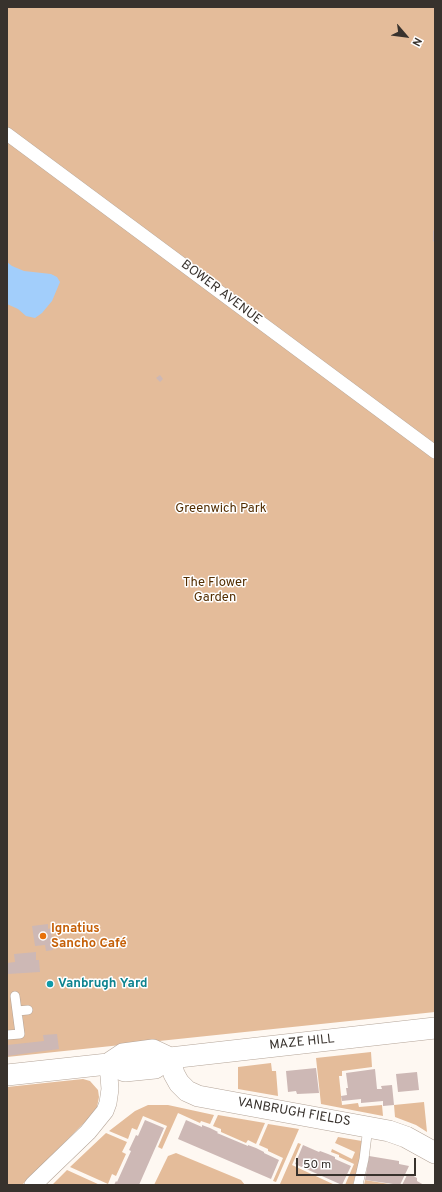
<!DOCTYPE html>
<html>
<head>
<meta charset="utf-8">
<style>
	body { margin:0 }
	#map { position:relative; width:442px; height:1192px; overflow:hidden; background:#fef8f2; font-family:Overpass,sans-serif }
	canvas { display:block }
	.frame { position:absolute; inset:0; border:8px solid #38322d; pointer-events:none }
	.north { position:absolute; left:386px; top:16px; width:40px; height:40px; -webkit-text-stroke:3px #fff; paint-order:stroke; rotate:118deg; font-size:11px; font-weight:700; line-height:16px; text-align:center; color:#38322d }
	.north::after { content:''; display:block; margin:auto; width:14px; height:18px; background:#38322d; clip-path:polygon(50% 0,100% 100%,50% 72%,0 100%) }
	.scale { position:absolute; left:296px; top:1158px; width:120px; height:18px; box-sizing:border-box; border:2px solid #38322d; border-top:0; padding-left:5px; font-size:12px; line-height:14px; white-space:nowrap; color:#38322d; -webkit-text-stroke:3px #fff; paint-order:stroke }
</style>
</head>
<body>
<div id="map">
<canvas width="442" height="1192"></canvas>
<div class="frame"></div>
<div class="north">N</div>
<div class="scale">50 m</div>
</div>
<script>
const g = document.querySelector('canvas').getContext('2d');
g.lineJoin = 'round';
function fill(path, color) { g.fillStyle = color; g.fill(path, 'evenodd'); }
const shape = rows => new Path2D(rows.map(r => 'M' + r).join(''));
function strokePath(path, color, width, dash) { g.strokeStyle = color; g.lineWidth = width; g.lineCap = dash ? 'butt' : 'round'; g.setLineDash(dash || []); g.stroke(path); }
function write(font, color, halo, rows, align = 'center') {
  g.font = font + ' Overpass,sans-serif'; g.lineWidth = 3; g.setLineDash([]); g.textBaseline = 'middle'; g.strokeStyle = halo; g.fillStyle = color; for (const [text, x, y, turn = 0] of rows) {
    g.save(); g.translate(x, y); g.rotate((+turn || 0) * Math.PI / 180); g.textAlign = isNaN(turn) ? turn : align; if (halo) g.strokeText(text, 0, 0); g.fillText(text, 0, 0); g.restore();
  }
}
fill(shape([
	[7,7,435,7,435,1012,7,1057],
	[371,1052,372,1067,342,1071,342,1076,339,1076,342,1105,358,1103,359,1107,382,1105,383,1116,321,1104,316,1058],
	[271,1063,272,1071,276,1071,278,1096,238,1089,238,1067],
	[83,1079,90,1081,98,1090,99,1097,97,1107,91,1116,22,1185,7,1185,7,1087],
	[424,1102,427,1132,416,1125,395,1117,394,1105],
	[148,1105,168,1105,214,1115,210,1124,201,1121,200,1123,178,1113,162,1149,158,1147,167,1126,143,1116,137,1130,132,1128,128,1139,109,1131,135,1111],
	[218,1115,265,1123,256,1144,248,1140,246,1143,221,1132,221,1129,213,1126],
	[268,1124,299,1129,276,1182,273,1181,283,1158,268,1151,268,1149,259,1145],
	[106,1133,127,1142,122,1152,126,1154,116,1176,112,1174,108,1184,70,1167],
	[338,1137,362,1141,362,1150,353,1185,345,1185,354,1164,339,1157,339,1155,331,1152,332,1149,352,1159,355,1152,335,1143],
	[298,1143,301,1144,292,1165,335,1185,283,1185,280,1184],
	[176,1153,241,1180,245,1185,154,1185,168,1156],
	[67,1170,100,1185,52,1185],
	[365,1180,395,1185,402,1185,364,1185]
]), '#e4bc9a');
fill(shape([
	[7,262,12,266,24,271,51,274,57,277,60,282,52,301,42,313,35,318,26,316,18,309,7,304]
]), '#a2cefb');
fill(shape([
	[435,229,435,243,433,241,433,231],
	[160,375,163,379,160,382,156,378],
	[48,924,48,929,51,928,53,950,46,951,45,945,35,946,32,926],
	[36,952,36,960,39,960,40,972,8,974,7,963,15,962,14,954],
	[57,1034,59,1049,7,1056,7,1045,44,1041,43,1035],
	[316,1068,319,1093,297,1094,296,1091,288,1092,286,1071],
	[375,1069,377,1089,382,1089,381,1086,392,1085,394,1105,383,1106,383,1101,361,1103,361,1099,342,1101,341,1096,347,1095,346,1088,348,1088,346,1073],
	[417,1072,419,1090,398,1092,396,1074],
	[145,1120,164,1128,139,1185,114,1185,116,1181,117,1182,131,1151,129,1150,136,1135,138,1136],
	[186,1120,202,1127,202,1125,210,1128,218,1132,217,1133,248,1146,248,1145,256,1148,264,1152,264,1153,279,1160,271,1179,178,1139],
	[303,1145,319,1152,320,1151,328,1154,335,1157,335,1159,351,1166,342,1185,295,1164],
	[369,1156,399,1161,399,1164,409,1166,400,1185,365,1180],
	[410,1174,417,1178,417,1181,424,1185,402,1185,407,1175,409,1176]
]), '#cdb8b5');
const service = shape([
	[17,1011,28,1010],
	[7,1035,20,1034,15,996],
	[358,1185,364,1159,368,1127]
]);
const pedestrian = shape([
	[7,134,435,452]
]);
const minor = shape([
	[33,1185,88,1132,105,1111,108,1103,110,1089,108,1064]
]);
const tertiary = shape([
	[170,1058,174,1074,179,1083,187,1091,198,1096,389,1131,406,1137,435,1153],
	[108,1064,123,1054,153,1050,170,1058],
	[7,1075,108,1064,125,1071,155,1068,170,1058,435,1028]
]);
strokePath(service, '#b4a599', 10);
strokePath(pedestrian, '#b4a599', 14);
strokePath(minor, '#b4a599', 18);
strokePath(tertiary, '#b4a599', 22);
strokePath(service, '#fff', 9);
strokePath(pedestrian, '#fff', 13);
strokePath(minor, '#fff', 17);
strokePath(tertiary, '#fff', 21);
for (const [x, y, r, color] of [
	[43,936,4,"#e8710a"],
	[50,984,4,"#0f9aa8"]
]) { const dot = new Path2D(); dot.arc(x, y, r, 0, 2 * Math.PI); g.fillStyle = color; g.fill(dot); strokePath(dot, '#fff', 1.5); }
write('13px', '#38322d', '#fff', [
	["BOWER AVENUE",221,293,37],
	["MAZE HILL",302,1043,-6],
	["VANBRUGH FIELDS",294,1113,10]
]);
write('13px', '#522d00', '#fff', [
	["Greenwich Park",221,509],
	["The Flower",215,583],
	["Garden",215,598]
]);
write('bold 13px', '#c56008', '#fff', [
	["Ignatius",51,929],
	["Sancho Café",51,944]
], 'left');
write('bold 13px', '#0d838f', '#fff', [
	["Vanbrugh Yard",58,984]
], 'left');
</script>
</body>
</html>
